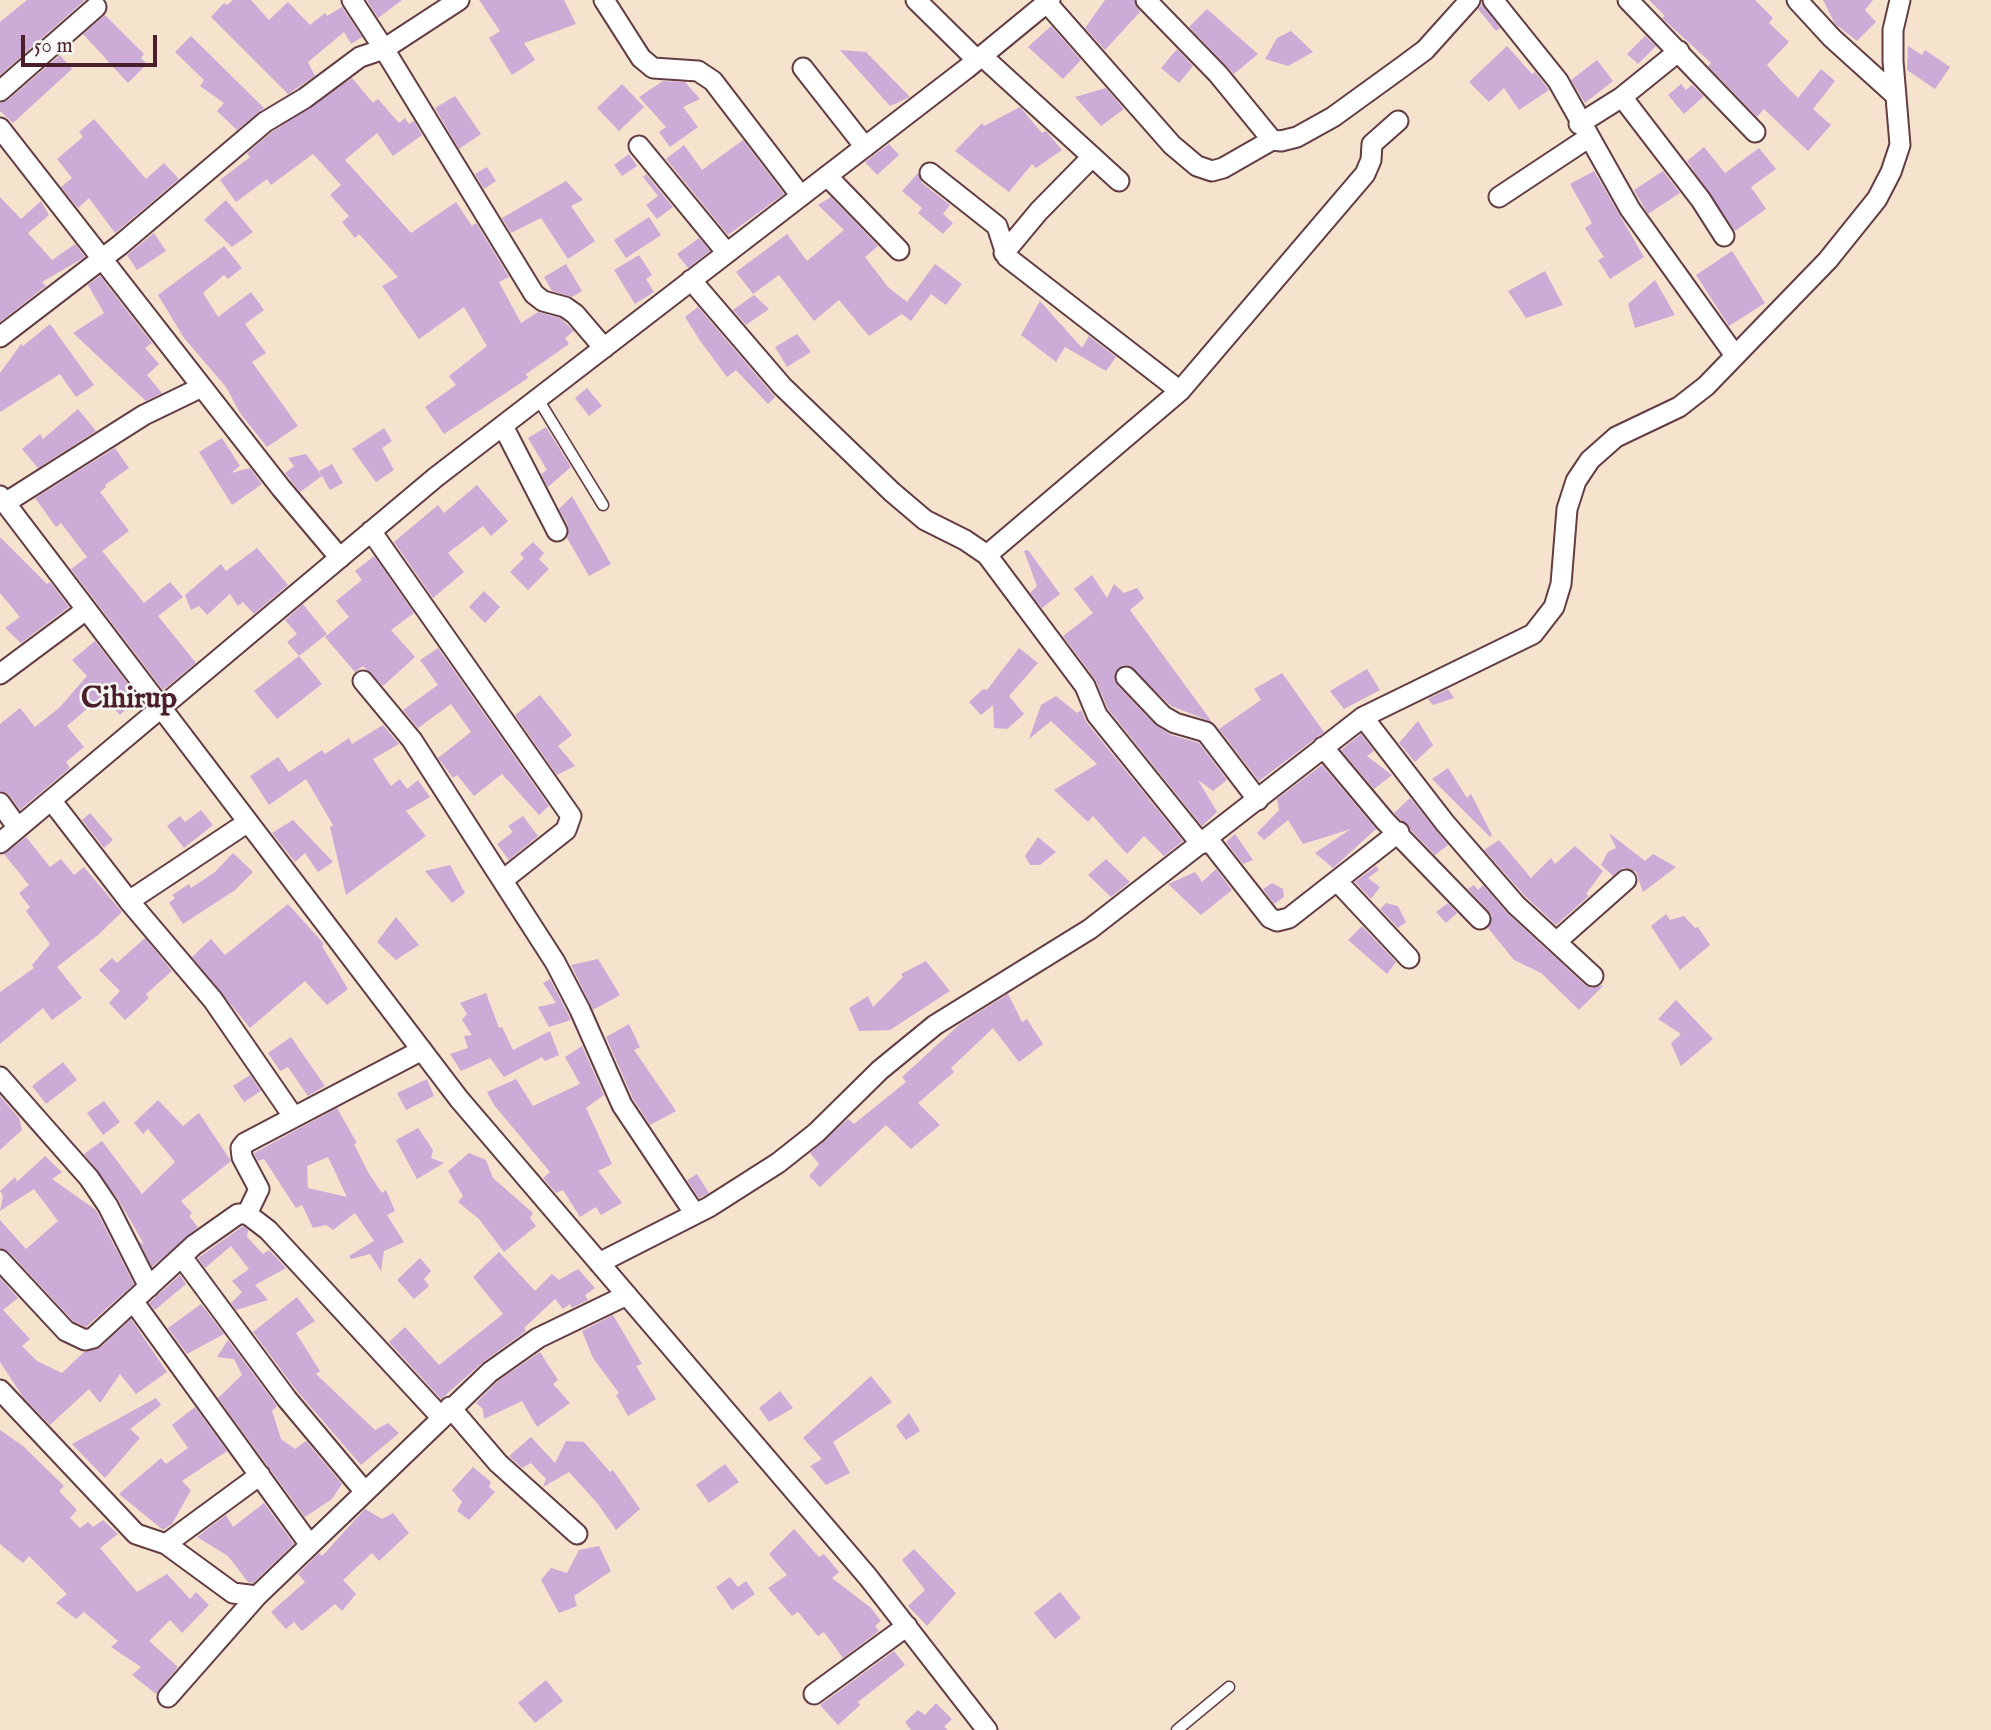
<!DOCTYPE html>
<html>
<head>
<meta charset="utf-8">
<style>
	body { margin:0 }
	#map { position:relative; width:1991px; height:1730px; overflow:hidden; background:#f5e3cd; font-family:"IM FELL English",serif }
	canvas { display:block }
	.scale { position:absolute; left:21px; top:35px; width:136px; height:32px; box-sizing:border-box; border:4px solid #4a1f2b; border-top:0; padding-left:9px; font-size:21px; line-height:24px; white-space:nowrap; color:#4a1f2b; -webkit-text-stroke:5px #f6f6f2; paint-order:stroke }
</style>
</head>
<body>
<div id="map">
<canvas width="1991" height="1730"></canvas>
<div class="scale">50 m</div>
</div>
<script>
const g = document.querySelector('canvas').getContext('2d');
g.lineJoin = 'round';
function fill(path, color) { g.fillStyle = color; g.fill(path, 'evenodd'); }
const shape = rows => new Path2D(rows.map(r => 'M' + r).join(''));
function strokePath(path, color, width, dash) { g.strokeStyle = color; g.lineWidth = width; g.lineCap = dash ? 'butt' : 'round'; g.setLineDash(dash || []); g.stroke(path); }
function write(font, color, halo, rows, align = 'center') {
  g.font = font + ' "IM FELL English",serif'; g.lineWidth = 5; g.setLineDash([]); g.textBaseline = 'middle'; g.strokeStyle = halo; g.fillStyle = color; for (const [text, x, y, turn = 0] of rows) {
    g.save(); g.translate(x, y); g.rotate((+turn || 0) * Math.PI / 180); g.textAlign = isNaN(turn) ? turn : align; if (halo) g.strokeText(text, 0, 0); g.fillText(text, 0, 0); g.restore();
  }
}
fill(shape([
	[27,0,85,0,0,75,0,22],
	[233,0,251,0,269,20,288,2,310,25,325,13,327,16,342,7,362,37,351,44,344,32,308,62,315,76,288,94,211,17,224,3,227,5],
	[367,0,402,0,378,18],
	[479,0,564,0,576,24,524,43,535,60,512,75,489,38,500,31],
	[1105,0,1134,0,1140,12,1105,50,1085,28],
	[1649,0,1755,0,1773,18,1769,23,1789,42,1767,65,1781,81,1798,98,1821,69,1835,81,1813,109,1831,125,1808,151,1764,109,1757,117,1708,66,1711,63,1662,18,1665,16],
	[1823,0,1873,0,1865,10,1876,22,1857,41,1835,24],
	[1482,4,1500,28,1496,31,1478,9],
	[1207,9,1258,54,1234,74,1189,27],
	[105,15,144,54,141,58,147,64,128,83,83,34],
	[1051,26,1081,60,1063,79,1028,47],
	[1291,31,1313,52,1288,66,1265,59,1277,38],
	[191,36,264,108,237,130,217,111,224,103,200,86,204,80,175,52],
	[1645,36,1656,46,1638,64,1627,54],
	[1507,46,1532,74,1535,72,1549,90,1519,110,1504,88,1489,102,1469,82],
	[1908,46,1922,55,1925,50,1950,67,1935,89,1907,70],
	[1177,49,1193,66,1179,83,1161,68],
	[840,50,866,52,910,97,890,106],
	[60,55,72,69,13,123,0,111,0,103,8,100],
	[1597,60,1613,81,1585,103,1571,80],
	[352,78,373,103,378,99,399,123,405,118,409,124,414,121,422,135,393,156,377,133,345,160,411,233,456,202,472,226,476,223,509,277,499,282,521,323,538,312,560,318,574,331,565,338,569,344,526,374,528,378,444,434,425,407,456,385,449,376,487,346,464,307,419,339,382,286,398,277,359,234,355,238,342,222,349,216,330,195,341,185,313,154,271,185,267,179,236,202,220,180,250,157,247,153,272,132],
	[663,81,685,82,700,99,683,107,698,127,670,147,659,132,666,127,639,97],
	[622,84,644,107,619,131,597,108],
	[1681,84,1686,90,1692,85,1704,96,1684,114,1668,95],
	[1106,88,1124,109,1101,126,1075,97],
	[455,96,481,134,459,149,435,108],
	[1020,107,1042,133,1046,131,1062,150,1036,168,1032,164,1009,192,955,151,982,123,984,126],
	[94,119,146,179,164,163,179,179,115,233,89,198,78,208,61,187,72,178,57,159,83,137,79,132],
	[743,140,784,194,728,235,666,159,684,145,702,170],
	[889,144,899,155,877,175,865,162],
	[1704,147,1725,173,1759,148,1776,169,1751,187,1766,209,1735,231,1687,161],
	[629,154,637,166,622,176,614,165],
	[487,167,496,181,484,189,475,174],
	[1594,171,1644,257,1610,279,1598,260,1604,257,1585,228,1592,223,1570,184],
	[1663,171,1680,193,1648,214,1634,190],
	[918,173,922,183,950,205,943,214,953,223,943,234,918,213,922,208,902,191],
	[646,174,673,207,657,219,646,205,658,196,643,177],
	[566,181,583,200,571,206,595,241,568,259,541,218,511,233,502,218],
	[0,197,21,219,41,201,49,215,28,233,52,260,75,244,85,257,42,282,46,286,0,322],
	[831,197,878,246,865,257,888,287,907,302,935,264,962,284,946,305,931,294,911,321,902,314,869,336,839,300,814,321,779,275,753,294,736,272,787,234,807,261,844,230,818,205],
	[226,200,253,232,232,247,204,220],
	[649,217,661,235,626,258,614,240],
	[154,233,166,251,137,270,127,255],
	[699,238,710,251,688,268,677,254],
	[224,246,242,268,228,279,224,275,203,293,218,317,251,292,264,310,245,324,266,353,252,362,298,426,267,447,240,413,226,387,184,338,158,295],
	[1732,251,1765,303,1729,326,1696,275],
	[639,255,652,275,646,279,654,292,635,304,614,270],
	[566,264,582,291,572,297,552,291,544,277],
	[1545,271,1563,305,1526,318,1508,291],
	[100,276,152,343,145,348,159,364,147,375,162,393,146,401,73,333,104,313,88,285],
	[1655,280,1675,315,1635,328,1628,304],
	[754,295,769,309,746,325,733,310],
	[1040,301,1082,348,1089,336,1116,357,1106,371,1065,347,1056,362,1021,335],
	[698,307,775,397,768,404,736,370,727,377,701,342,685,317],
	[50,324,94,385,76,397,60,374,0,412,0,373,21,344,23,346],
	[797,334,811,352,787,367,775,347],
	[587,388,602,406,589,416,575,398],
	[78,409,96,431,38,468,22,449,40,434,43,439],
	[546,427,571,467,548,487,541,474,547,470,528,438],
	[384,428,392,441,382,448,394,470,376,482,352,449],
	[222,438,240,466,231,473,250,468,262,484,232,505,199,452],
	[115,448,129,468,105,485,106,487,100,492,129,531,102,551,144,603,170,582,183,597,158,616,196,663,163,690,71,569,87,557,61,523,56,527,35,498],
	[306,454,322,476,300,492,285,473,294,466,288,458],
	[332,464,343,483,330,490,319,471],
	[477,485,508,521,491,536,483,526,448,553,464,572,433,598,394,542,438,505,444,513],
	[572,496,611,564,589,576,567,538,568,526,559,509],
	[0,537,47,584,50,582,69,607,21,643,5,628,20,617,0,593],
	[533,542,544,553,539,559,549,569,528,590,510,572,524,558,520,554],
	[257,548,288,585,254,614,243,602,238,606,230,594,207,615,199,606,191,610,185,595,221,564,226,571],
	[1028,550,1060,594,1042,608,1030,593,1037,586,1024,551],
	[374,556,414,613,391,630,415,657,383,686,363,666,355,672,325,637,349,617,336,601,362,580,355,571],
	[1092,575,1107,598,1114,584,1124,593,1137,588,1144,598,1130,610,1212,722,1171,706,1130,666,1123,665,1115,673,1117,685,1154,724,1171,735,1199,743,1227,780,1213,791,1198,780,1217,812,1202,826,1108,709,1095,679,1063,636,1093,613,1074,589],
	[484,591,500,607,485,623,469,607],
	[303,604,327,634,299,656,287,642,297,634,285,620],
	[95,641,138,697,120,715,102,696,67,726,84,747,66,762,70,768,20,810,9,795,0,791,0,724,20,708,35,727,59,708,87,676,72,660],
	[438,648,549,806,539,815,502,774,474,796,457,775,453,778,438,758,471,732,451,704,418,728,403,710,438,685,420,660],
	[1019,648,1038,663,1009,696,1024,714,1007,729,994,728,993,705,981,715,969,702,983,689,987,690],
	[299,656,322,684,277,719,254,691],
	[1367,669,1380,690,1344,709,1330,691],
	[1282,673,1324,732,1259,781,1219,729,1261,700,1254,689],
	[1448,689,1454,698,1433,705,1428,699],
	[540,695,572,735,558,746,575,766,557,775,515,715],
	[1056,696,1077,713,1081,710,1087,723,1183,841,1164,856,1144,836,1127,854,1093,816,1088,822,1054,790,1097,764,1051,721,1029,739,1041,705],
	[1418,721,1433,745,1415,762,1399,743],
	[383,725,399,744,373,759,391,786,400,779,407,789,418,780,430,797,406,811,426,836,346,895,330,827,333,825,306,779,269,805,250,776,278,757,289,772,322,750,325,754,349,738,352,744],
	[1361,734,1374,751,1367,756,1392,775,1374,789,1341,750],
	[1322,765,1376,829,1333,868,1315,853,1351,829,1303,844,1288,820,1264,840,1257,833,1279,810,1277,799],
	[1448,768,1467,798,1471,794,1492,835,1490,837,1432,779],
	[1410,798,1448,845,1435,855,1394,813],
	[201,810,213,825,184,848,167,826,180,816,185,822],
	[90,813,113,840,104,848,82,820],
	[523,816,538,836,509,860,497,844,513,832,508,826],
	[293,820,333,862,318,872,305,853,295,862,272,833],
	[1609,833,1645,861,1653,854,1676,867,1643,892,1636,872,1630,869,1623,868,1613,876,1601,865,1608,852,1616,848],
	[1235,834,1253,860,1243,864,1226,842],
	[26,837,50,867,61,859,74,875,84,867,122,912,98,935,57,967,82,998,52,1020,43,1008,0,1044,0,992,34,968,32,965,50,944,26,911,30,907,19,893,29,885,4,854],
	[1038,837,1056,852,1040,865,1030,865,1025,856],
	[1499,840,1531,878,1551,858,1555,864,1575,846,1603,871,1586,894,1589,896,1556,925,1525,896,1484,850],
	[233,853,253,872,235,890,183,924,169,903,175,898,172,895,189,884,191,888,215,872],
	[1106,859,1130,882,1111,897,1088,875],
	[450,865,465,893,452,903,425,871],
	[1376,866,1379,870,1368,878,1380,887,1371,899,1355,882],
	[1216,869,1232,890,1201,915,1168,884,1195,872,1202,882],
	[1272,883,1283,889,1284,897,1274,904,1263,889],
	[1474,885,1478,890,1483,885,1508,914,1585,985,1591,988,1604,985,1579,1010,1541,973,1514,960,1488,928,1492,915,1468,889],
	[1386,903,1398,906,1406,922,1398,928,1380,909],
	[1448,903,1457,913,1446,923,1436,912],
	[288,904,324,944,322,946,348,989,327,1005,305,981,250,1028,192,957,211,939,225,955],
	[1666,914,1670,920,1684,916,1695,928,1698,927,1710,945,1680,970,1651,926],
	[396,917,419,945,396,960,377,942],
	[1362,926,1396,962,1387,974,1348,940],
	[145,938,172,971,146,994,149,998,125,1020,109,1003,120,991,99,970,112,958,117,963],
	[598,959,620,995,593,1010,571,965],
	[926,961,950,991,890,1030,859,1031,849,1008,868,996,873,1007,903,977,901,974],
	[550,979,571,1020,549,1027,538,1007,556,1003,543,983],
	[486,993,499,1028,502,1027,513,1050,550,1031,559,1055,545,1061,542,1057,504,1077,490,1058,461,1071,450,1054,468,1048,464,1036,472,1035,462,1020,467,1014,460,1003],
	[1008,994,1022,1022,1027,1019,1043,1044,1019,1062,993,1028,951,1068,954,1072,918,1103,940,1125,911,1149,886,1125,820,1187,809,1176,819,1164,810,1153,848,1119,854,1124,906,1082,902,1077,960,1024],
	[1676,1000,1713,1039,1681,1066,1671,1043,1681,1034,1658,1019],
	[629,1024,640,1047,634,1050,676,1111,650,1125,633,1099,606,1037],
	[291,1037,325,1086,308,1096,288,1067,280,1071,268,1053],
	[582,1046,604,1095,586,1108,612,1164,598,1171,622,1203,601,1215,596,1207,580,1217,563,1190,556,1193,543,1178,550,1172,494,1105,487,1092,516,1079,533,1106,580,1084,565,1057],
	[63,1062,77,1080,46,1104,32,1086],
	[250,1075,261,1091,244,1102,233,1086],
	[427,1079,434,1096,406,1110,397,1093],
	[0,1096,19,1118,22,1130,0,1150],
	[158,1100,183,1126,199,1113,231,1161,181,1201,192,1213,189,1216,198,1227,152,1267,139,1241,144,1244,118,1199,84,1154,102,1141,142,1194,175,1162,148,1129,143,1134,134,1123],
	[104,1101,120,1122,103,1135,87,1113],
	[337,1108,357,1143,354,1144,369,1174,382,1193,386,1190,395,1211,387,1215,404,1242,384,1251,381,1271,370,1254,351,1259,349,1256,374,1241,355,1213,333,1230,326,1225,313,1228,302,1205,296,1208,264,1159,258,1161,254,1153],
	[328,1157,347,1197,308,1188,307,1166],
	[418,1128,433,1150,431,1158,444,1163,417,1179,396,1140],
	[469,1153,486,1160,493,1178,533,1213,530,1218,536,1226,504,1252,479,1219,458,1202,463,1196,448,1171],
	[45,1156,62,1172,52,1179,96,1210,134,1284,86,1327,73,1321,9,1252,0,1248,0,1220,26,1249,58,1221,34,1189,0,1211,3,1196,0,1191,15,1177,17,1182],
	[697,1174,709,1193,699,1198,687,1180],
	[243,1226,248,1230,247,1237,263,1254,269,1250,286,1268,255,1285,268,1300,236,1310,231,1303,242,1292,232,1281,249,1269,231,1246,205,1268,198,1258],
	[499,1252,535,1291,552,1274,559,1280,578,1269,595,1288,585,1295,588,1300,572,1308,570,1304,563,1309,555,1299,524,1328,526,1331,483,1362,441,1399,389,1342,405,1327,439,1365,503,1314,473,1277],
	[420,1258,431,1271,424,1279,429,1286,414,1299,397,1280],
	[180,1275,186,1284,155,1310,149,1303],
	[0,1278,18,1298,3,1310,30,1339,22,1346,37,1361,62,1373,84,1352,101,1347,131,1319,167,1372,136,1394,120,1374,100,1403,89,1389,50,1425,23,1397,0,1362],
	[297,1297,315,1321,296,1333,320,1371,316,1374,375,1430,388,1423,399,1433,361,1465,297,1391,253,1332],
	[201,1304,224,1334,187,1354,168,1328],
	[613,1315,642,1364,636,1366,656,1399,628,1416,616,1395,619,1393,593,1358,582,1331],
	[228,1340,277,1406,272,1411,281,1439,295,1449,306,1441,342,1484,332,1499,305,1517,218,1398,242,1375,234,1359,217,1357],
	[540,1352,558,1380,553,1384,570,1403,537,1427,522,1401,484,1419,483,1409,476,1403,498,1381],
	[871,1376,892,1402,833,1442,850,1473,826,1485,810,1466,822,1459,803,1438],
	[780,1391,793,1408,769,1422,759,1408],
	[156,1398,161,1405,130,1429,140,1438,105,1478,72,1444],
	[195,1407,227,1451,182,1481,191,1490,172,1524,163,1530,119,1494,161,1458,166,1464,188,1448,172,1425],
	[909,1413,920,1431,906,1440,896,1426],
	[0,1430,23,1446,64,1486,59,1491,77,1510,70,1518,80,1528,88,1522,93,1527,103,1520,118,1534,100,1548,137,1592,167,1574,190,1599,196,1592,209,1605,182,1633,170,1620,149,1641,178,1667,156,1694,132,1675,141,1667,111,1647,118,1641,84,1612,76,1619,56,1603,67,1594,29,1556,23,1563,0,1544],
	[531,1437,555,1463,566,1441,584,1442,610,1472,613,1470,640,1509,616,1530,598,1504,569,1472,543,1487,546,1479,531,1463,522,1468,509,1456],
	[725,1464,739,1482,709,1503,696,1485],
	[473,1467,491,1482,489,1487,495,1492,469,1520,457,1511,462,1502,452,1490],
	[264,1503,294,1544,253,1583,248,1582,228,1556,197,1537,226,1515,233,1527],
	[365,1509,382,1519,393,1513,409,1533,379,1561,372,1553,343,1580,356,1594,342,1611,335,1604,302,1631,294,1622,286,1629,271,1612,305,1582,298,1574,319,1553,322,1556],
	[794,1529,819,1557,824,1554,839,1572,832,1578,871,1608,881,1621,875,1626,879,1631,843,1658,824,1632,818,1636,798,1612,792,1616,768,1588,787,1575,769,1554],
	[599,1546,611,1571,574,1596,577,1606,559,1613,541,1580,551,1568,567,1573,579,1550],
	[914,1549,956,1593,927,1626,908,1606,925,1590,902,1560],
	[730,1577,738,1587,746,1581,755,1594,732,1610,716,1587],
	[1060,1592,1081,1618,1055,1639,1034,1613],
	[894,1651,905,1665,858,1702,860,1705,838,1725,820,1705],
	[546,1680,563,1701,535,1723,518,1703],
	[936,1703,952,1719,944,1727,948,1730,911,1730,905,1722,918,1710,925,1715]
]), '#cdabd7');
const lane = shape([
	[538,399,603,505],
	[1177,1730,1229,1687]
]);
const street = shape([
	[459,0,384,49,534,294,543,301,565,307,575,314,604,348],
	[604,0,641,58,653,68,698,71,713,81,801,196],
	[916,0,977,60],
	[1146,0,1218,74,1272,140,1281,141,1297,137,1333,117,1402,67,1425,50,1470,0],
	[1493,0,1558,81,1630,209,1734,354],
	[1628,0,1755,132],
	[1797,0,1832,38,1894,94],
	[1047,3,1172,145,1197,166,1212,171,1223,168,1272,140],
	[982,56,1119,181],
	[803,68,865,147],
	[0,91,96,7],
	[1622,97,1701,200,1724,236],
	[1579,124,1622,97,1679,51],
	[0,128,281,488,340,558],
	[639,146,727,253],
	[930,173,997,226,1007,257,1180,391],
	[827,176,899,250],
	[1499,197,1588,138],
	[1004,253,1039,211,1092,157],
	[691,280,782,386,892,492,925,520,965,540,987,555,1085,686,1097,715,1201,844],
	[0,337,120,245,265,122,305,98,360,57,384,49,352,0],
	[503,426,557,531],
	[0,496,459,1099,868,1577,987,1730],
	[5,503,144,415,202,387],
	[371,531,571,816,566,830,503,880],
	[987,555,1180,391,1365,174,1371,160,1372,144,1398,121],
	[0,674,86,610],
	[1126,677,1163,716,1175,723,1206,732,1258,800],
	[363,681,412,740,555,962,580,1010,622,1105,695,1214],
	[1363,717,1445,823,1516,905,1593,976],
	[1323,747,1385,821,1480,919],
	[51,800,129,901],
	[0,803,18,828],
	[248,822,129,901,213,1000,293,1116],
	[1208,839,1270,918,1277,921,1289,918,1399,832],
	[0,843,436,477,966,69,1050,0],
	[1337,881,1409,958],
	[1556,942,1626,880],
	[0,1077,89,1178,108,1206,149,1287],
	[247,1214,259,1189,242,1157,241,1148,245,1143,422,1050],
	[182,1257,287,1399,365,1492],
	[0,1260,66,1331,85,1340,93,1338,194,1245,238,1214,247,1214,268,1230,441,1417],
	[599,1263,709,1207,778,1163,816,1133,880,1070,935,1025,1090,929,1363,717,1533,634,1554,607,1561,584,1567,509,1576,481,1590,460,1616,437,1679,407,1706,386,1828,260,1877,199,1891,172,1900,145,1893,61,1893,30,1900,0],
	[133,1301,310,1545],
	[0,1390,136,1534,166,1544,233,1593,257,1596,490,1372,538,1338,627,1295],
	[450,1407,498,1463,577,1534],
	[166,1544,260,1475],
	[814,1694,907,1626],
	[168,1697,257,1596]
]);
strokePath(lane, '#643c43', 13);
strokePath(street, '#643c43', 23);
strokePath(lane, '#fff', 10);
strokePath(street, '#fff', 19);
write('bold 30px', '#4a1f2b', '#f6f6f2', [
	["Cihirup",129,701]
]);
</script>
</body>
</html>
